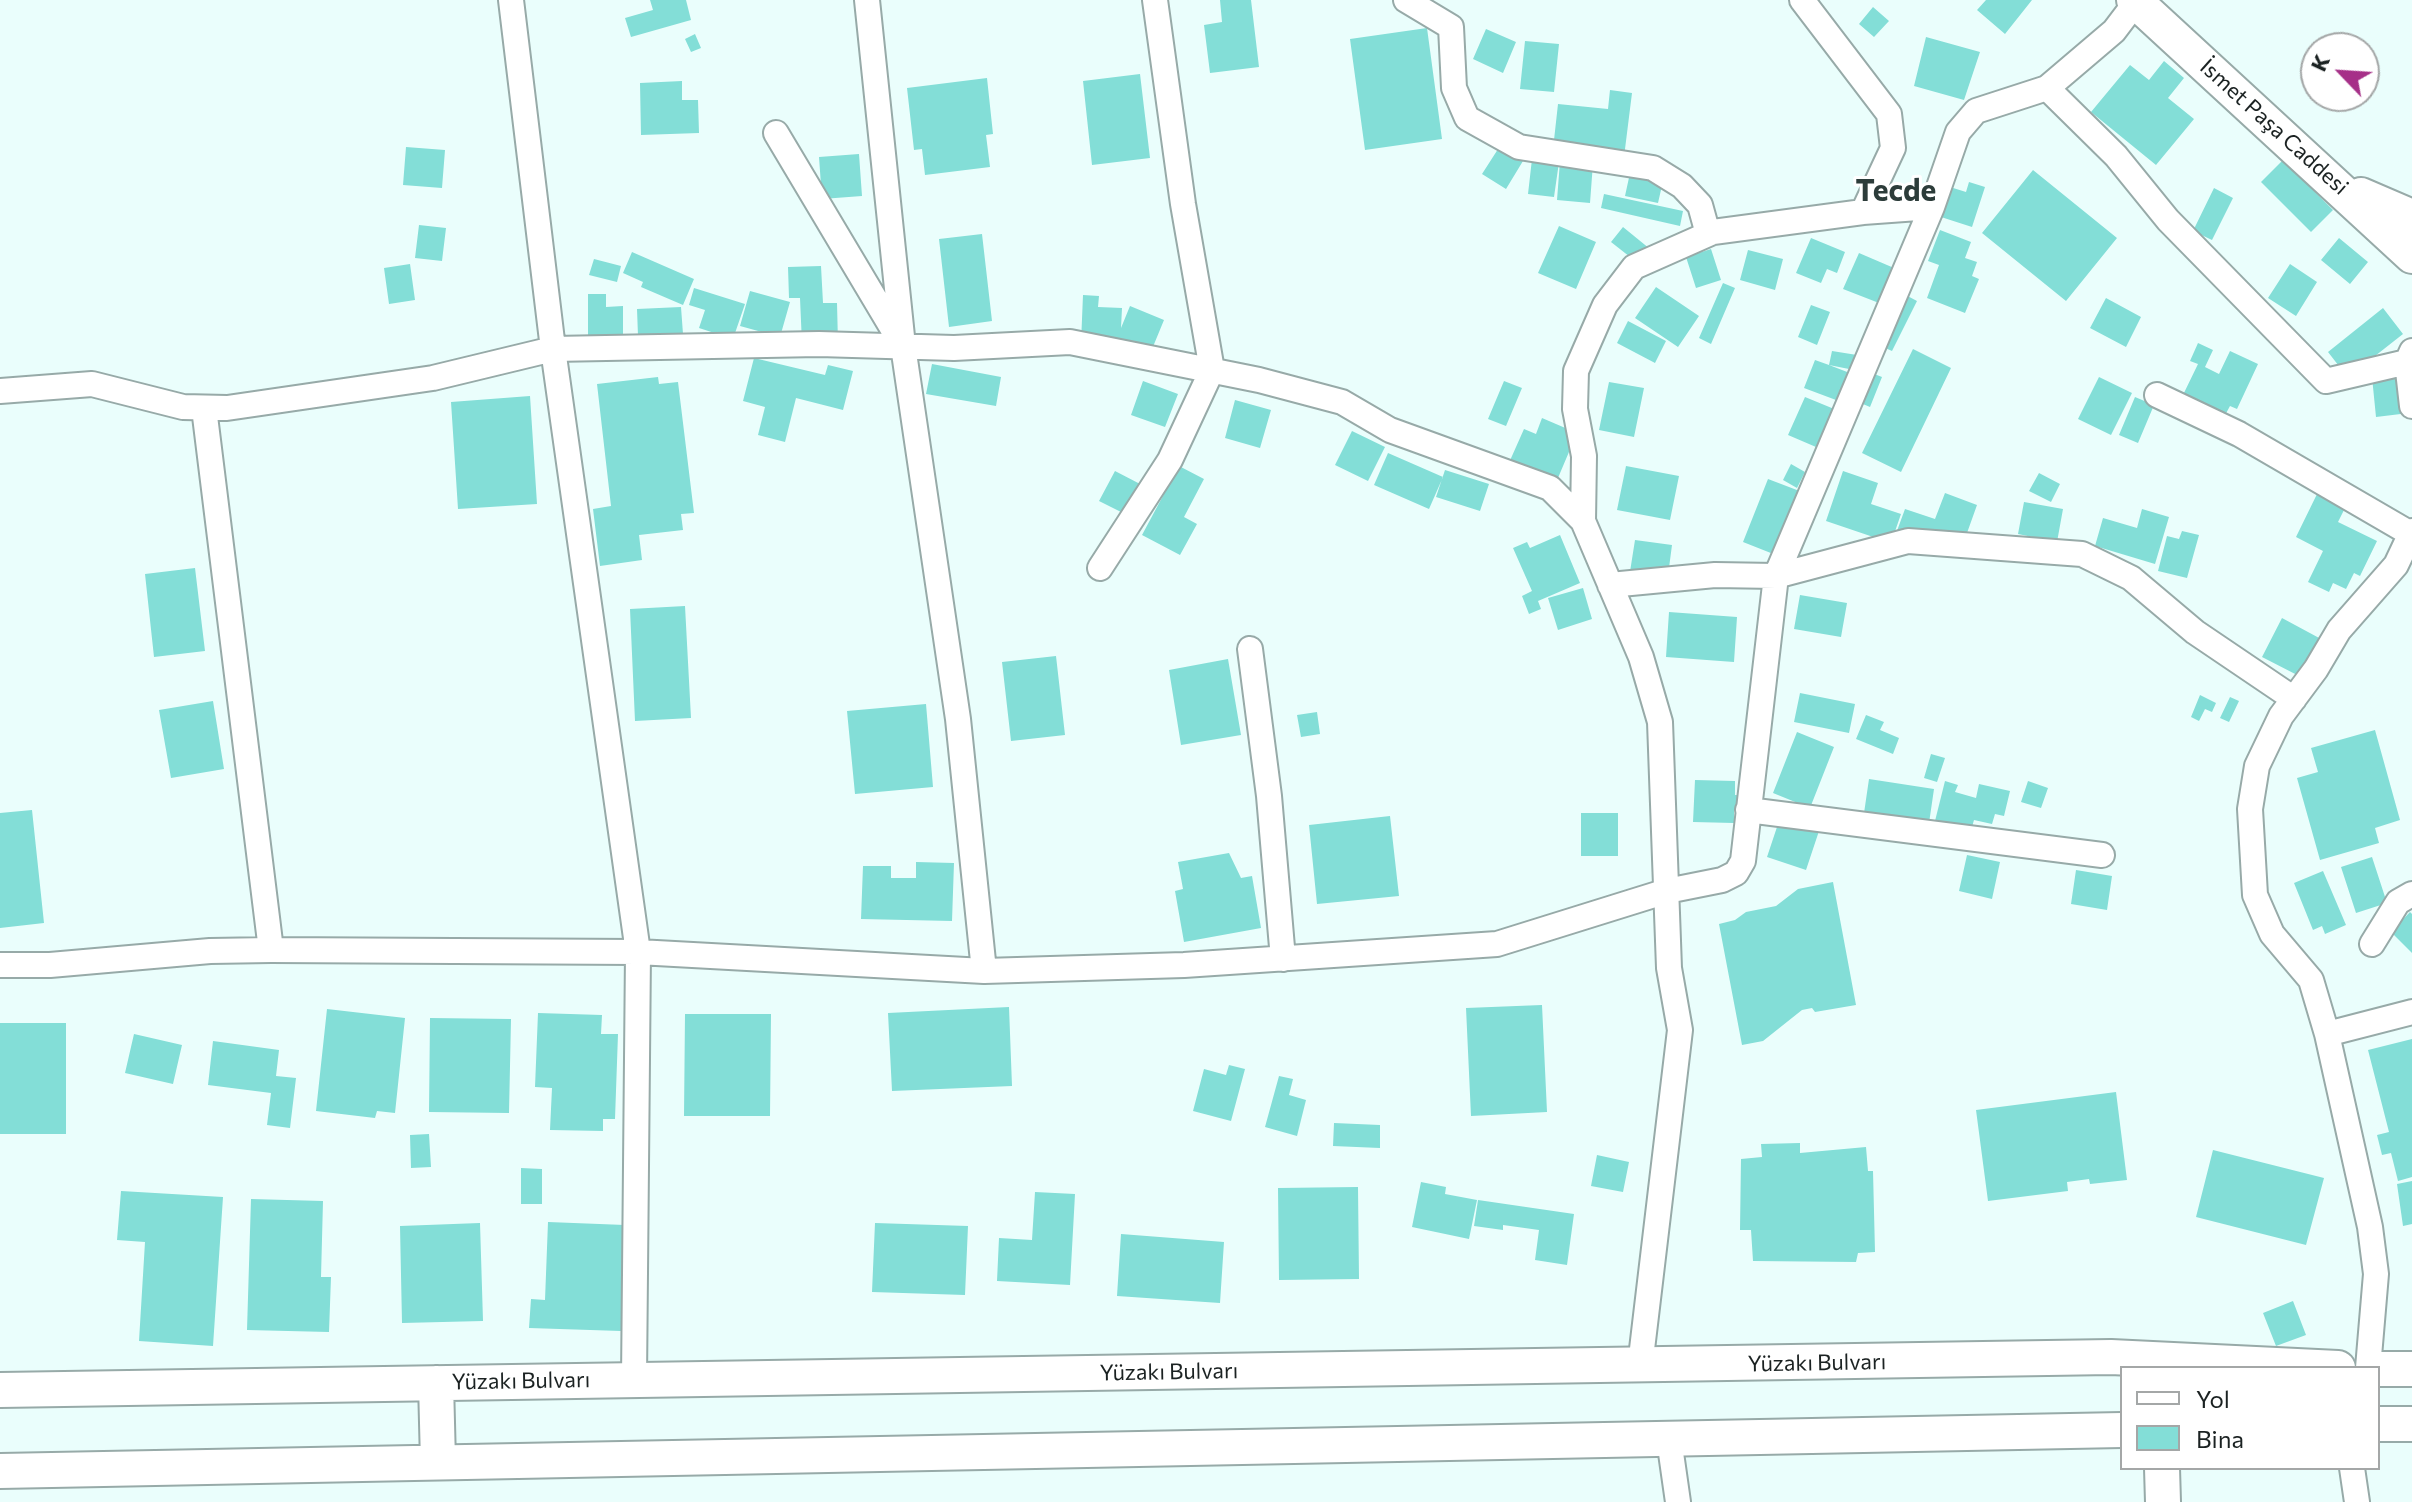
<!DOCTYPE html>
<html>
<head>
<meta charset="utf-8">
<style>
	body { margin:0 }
	#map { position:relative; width:2412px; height:1502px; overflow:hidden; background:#eafefc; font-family:Commissioner,sans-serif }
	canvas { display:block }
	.legend { position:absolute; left:2120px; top:1366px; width:260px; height:104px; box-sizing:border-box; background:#fff; border:2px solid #a4a7a7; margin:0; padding:10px 14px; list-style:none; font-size:24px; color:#1b2222 }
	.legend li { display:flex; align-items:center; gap:16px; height:40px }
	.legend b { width:40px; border:2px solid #a4a7a7 }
	.north { position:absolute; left:2300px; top:32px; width:80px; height:80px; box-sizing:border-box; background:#fff; border:2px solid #a4a7a7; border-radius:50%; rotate:295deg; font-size:22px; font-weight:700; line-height:32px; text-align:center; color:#1b2222 }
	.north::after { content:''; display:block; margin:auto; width:28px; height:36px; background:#a63088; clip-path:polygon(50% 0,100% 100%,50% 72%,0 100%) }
</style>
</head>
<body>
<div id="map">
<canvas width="2412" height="1502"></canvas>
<ul class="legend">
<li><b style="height:10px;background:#fff"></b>Yol</li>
<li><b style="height:22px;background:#83ded7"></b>Bina</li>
</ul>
<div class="north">K</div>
</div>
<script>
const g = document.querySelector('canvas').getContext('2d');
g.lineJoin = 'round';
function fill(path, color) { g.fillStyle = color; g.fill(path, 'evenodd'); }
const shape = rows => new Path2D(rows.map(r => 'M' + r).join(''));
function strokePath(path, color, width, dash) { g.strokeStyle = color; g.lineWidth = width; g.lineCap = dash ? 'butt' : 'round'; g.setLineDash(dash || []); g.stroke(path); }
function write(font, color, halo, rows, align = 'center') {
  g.font = font + ' Commissioner,sans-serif'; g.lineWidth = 6; g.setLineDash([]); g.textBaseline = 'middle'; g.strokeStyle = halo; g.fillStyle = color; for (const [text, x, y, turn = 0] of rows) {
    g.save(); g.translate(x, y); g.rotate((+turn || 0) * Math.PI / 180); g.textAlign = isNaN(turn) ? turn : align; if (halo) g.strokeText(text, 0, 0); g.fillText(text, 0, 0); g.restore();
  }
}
fill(shape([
	[650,0,686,0,691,20,631,37,625,18,653,10],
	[1220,0,1251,0,1259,67,1210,73,1204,25,1222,22],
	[1986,0,2032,0,2005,34,1977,10],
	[1873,7,1889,21,1874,37,1859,24],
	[1427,28,1442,139,1365,150,1350,39],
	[1486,29,1516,42,1503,73,1473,59],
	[695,34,701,48,691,52,685,39],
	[1926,37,1980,52,1964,100,1914,86],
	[1525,41,1559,44,1554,92,1520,89],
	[2164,61,2184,78,2168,98,2194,119,2156,165,2091,112,2130,65,2149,80],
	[1140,74,1150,158,1092,165,1083,81],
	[987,78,993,134,986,135,990,167,925,175,922,149,914,150,907,88],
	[682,81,682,100,698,100,699,133,641,135,640,83],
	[1610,90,1632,93,1624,157,1553,149,1558,104,1608,109],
	[1500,146,1523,161,1506,189,1482,174],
	[406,147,445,150,442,188,403,185],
	[859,154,862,196,822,199,819,157],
	[1532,159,1559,162,1554,197,1528,194],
	[2283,160,2333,210,2311,232,2261,182],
	[1560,161,1593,163,1590,203,1557,200],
	[2033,170,2117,238,2066,301,1982,233],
	[1630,173,1663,181,1658,203,1625,196],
	[1969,182,1985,187,1972,227,1941,217,1950,187,1966,192],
	[2214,188,2233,198,2212,240,2193,231],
	[1604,194,1683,211,1680,226,1601,208],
	[419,225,446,228,442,261,415,258],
	[1559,226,1596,242,1576,289,1538,273],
	[1623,227,1650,249,1639,264,1611,242],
	[1940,230,1971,242,1965,258,1977,262,1972,276,1979,279,1965,313,1927,298,1939,265,1928,261],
	[982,234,992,321,949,327,939,239],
	[1811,238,1845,252,1837,273,1827,269,1821,283,1796,273],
	[2339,238,2368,262,2350,284,2321,260],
	[1711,249,1721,280,1696,288,1686,257],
	[1748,250,1783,259,1775,290,1740,280],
	[632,252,694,279,683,305,641,287,643,282,623,273],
	[1859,253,1894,268,1879,303,1843,289],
	[594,259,621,266,617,282,589,275],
	[410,264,415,300,389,304,384,268],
	[2290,264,2317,282,2296,316,2268,298],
	[821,266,823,303,837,303,838,343,802,344,800,298,789,298,788,267],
	[1723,283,1735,288,1711,344,1699,338],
	[1656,287,1699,316,1678,347,1635,318],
	[694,288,745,304,733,339,699,328,705,310,689,305],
	[750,291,790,302,780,337,740,326],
	[1900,292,1917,301,1892,351,1874,343],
	[588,294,606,294,606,307,623,306,623,340,588,340],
	[1083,295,1099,296,1098,307,1122,308,1121,328,1130,306,1164,320,1150,354,1081,343],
	[2106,298,2141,317,2126,347,2090,328],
	[1811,305,1830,312,1817,345,1798,337],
	[681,307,683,334,638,336,637,309],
	[2383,308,2403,334,2361,367,2342,370,2328,352],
	[1628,321,1666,341,1655,363,1617,343],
	[2198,343,2213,350,2205,367,2219,374,2230,351,2258,364,2237,409,2230,406,2224,417,2182,397,2198,364,2190,361],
	[1913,349,1951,368,1901,472,1862,453],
	[1832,351,1857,355,1854,370,1829,365,1855,375,1844,403,1804,388,1815,360,1829,365],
	[754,358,825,375,828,365,853,371,843,410,796,398,785,442,758,435,765,407,743,401],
	[932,364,1001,377,996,406,926,394],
	[1864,370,1882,377,1870,407,1851,399],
	[2404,373,2409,413,2376,417,2372,377],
	[658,377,659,384,678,382,694,513,681,514,683,530,639,535,642,560,600,566,593,509,611,506,597,384],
	[2099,377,2132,393,2111,435,2078,419],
	[1143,381,1178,394,1165,427,1131,415],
	[1504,381,1522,388,1506,426,1488,419],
	[1609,382,1644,388,1634,437,1599,430],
	[530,396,537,504,458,509,451,402],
	[1805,397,1839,411,1823,450,1788,435],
	[2135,397,2154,405,2138,443,2119,435],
	[1235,400,1271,410,1260,448,1225,438],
	[1542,418,1577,433,1555,485,1508,465,1524,429,1536,434],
	[1352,431,1385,447,1368,481,1335,465],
	[1388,453,1443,477,1429,509,1374,485],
	[1791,464,1805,472,1797,488,1783,480],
	[1179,466,1204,479,1184,517,1197,524,1180,555,1142,535],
	[1626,466,1679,476,1670,520,1617,510],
	[1445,470,1489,484,1480,511,1436,497],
	[1115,471,1142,485,1127,515,1099,501],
	[1843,471,1878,483,1871,504,1901,514,1891,543,1826,521],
	[2039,473,2060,484,2051,502,2029,491],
	[1768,479,1810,495,1786,559,1743,542],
	[2318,492,2346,506,2338,522,2377,541,2360,576,2354,573,2346,589,2333,583,2329,592,2308,582,2323,551,2296,537],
	[1945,493,1977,505,1962,547,1894,539,1905,509,1935,519],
	[2024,502,2063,509,2057,542,2018,534],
	[2142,509,2169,517,2155,564,2095,546,2103,518,2137,528],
	[2182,531,2199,535,2187,578,2158,571,2167,536,2179,539],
	[1560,535,1580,583,1538,601,1541,609,1529,614,1522,596,1532,591,1513,548,1527,542,1530,548],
	[1635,540,1672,545,1667,583,1629,578],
	[195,568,205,651,154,657,145,574],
	[1583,588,1592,619,1558,630,1548,598],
	[1800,595,1847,603,1841,637,1794,629],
	[685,606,691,718,635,721,630,609],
	[1669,612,1737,617,1734,662,1666,657],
	[2282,618,2321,639,2301,677,2262,657],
	[1056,656,1065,735,1011,741,1002,662],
	[1228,659,1241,735,1181,745,1169,670],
	[1800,693,1855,704,1849,733,1794,722],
	[2200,695,2216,703,2212,712,2205,709,2199,721,2191,717],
	[2230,697,2239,701,2229,722,2220,718],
	[213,701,224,769,171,778,159,710],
	[926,704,933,787,855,794,847,711],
	[1317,712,1320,734,1301,737,1297,715],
	[1866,715,1884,722,1880,730,1899,738,1893,754,1856,739],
	[2375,730,2400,820,2375,828,2379,843,2320,860,2297,778,2318,772,2311,748],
	[1797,732,1834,747,1810,808,1773,793],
	[1931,754,1945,758,1937,782,1924,778],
	[1869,779,1934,789,1928,830,1863,820],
	[1695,780,1735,781,1735,795,1742,795,1741,810,1734,810,1734,823,1693,822],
	[1945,781,1958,785,1955,792,1976,798,1979,784,2010,791,2004,816,1995,814,1992,824,1974,820,1970,834,1934,825],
	[2028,781,2048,788,2041,808,2021,802],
	[32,810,44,923,0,928,0,813],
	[1581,813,1618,813,1618,856,1581,856],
	[1390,816,1399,896,1317,904,1309,825],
	[1780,818,1819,831,1806,870,1767,857],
	[1229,853,1241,878,1252,876,1261,928,1184,942,1175,891,1183,889,1178,862],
	[1967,855,2000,862,1992,899,1959,891],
	[2372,857,2387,903,2356,913,2341,867],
	[916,862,954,863,952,921,861,919,863,866,891,866,891,878,916,878],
	[2076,870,2112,876,2107,910,2071,904],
	[2323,871,2346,925,2325,934,2322,926,2313,930,2294,883],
	[1833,882,1856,1005,1815,1012,1812,1008,1802,1010,1763,1041,1742,1045,1719,924,1735,920,1746,912,1776,906,1798,889],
	[2410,912,2412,914,2412,953,2391,932],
	[1542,1005,1547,1112,1471,1116,1466,1008],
	[1009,1007,1012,1086,892,1091,888,1013],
	[327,1009,405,1018,395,1113,377,1111,375,1118,316,1111],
	[538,1013,602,1015,601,1034,618,1034,615,1119,603,1119,603,1131,550,1130,552,1088,535,1087],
	[685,1014,771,1014,770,1116,684,1116],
	[430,1018,511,1019,509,1113,429,1112],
	[0,1023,66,1023,66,1134,0,1134],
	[134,1034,182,1045,173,1084,125,1073],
	[2412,1039,2412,1177,2398,1181,2391,1153,2382,1155,2377,1135,2389,1132,2368,1050],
	[213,1041,279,1050,276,1076,296,1078,290,1128,267,1125,271,1093,208,1085],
	[1229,1065,1245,1069,1231,1121,1193,1111,1204,1069,1226,1075],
	[1279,1076,1293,1079,1289,1095,1306,1100,1297,1136,1265,1127],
	[2116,1092,2127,1180,2090,1184,2089,1179,2067,1182,2068,1191,1988,1201,1976,1110],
	[1334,1123,1380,1125,1380,1148,1333,1146],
	[429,1134,431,1167,411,1168,410,1135],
	[1800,1143,1800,1153,1866,1147,1868,1171,1873,1171,1875,1252,1858,1253,1856,1262,1753,1261,1751,1230,1740,1230,1741,1159,1762,1157,1761,1144],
	[2213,1150,2324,1178,2306,1245,2196,1217],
	[1597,1155,1629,1162,1623,1192,1591,1186],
	[521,1168,542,1169,542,1204,521,1204],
	[2412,1181,2412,1224,2403,1226,2397,1184],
	[1421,1182,1446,1187,1445,1194,1477,1200,1469,1239,1412,1227],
	[1358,1187,1359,1279,1279,1280,1278,1188],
	[121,1191,223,1197,213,1346,139,1341,145,1242,117,1240],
	[1035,1192,1075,1194,1070,1285,997,1281,999,1238,1032,1240],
	[251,1199,323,1201,321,1277,331,1277,329,1332,247,1330],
	[1478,1200,1574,1214,1567,1265,1535,1260,1539,1230,1503,1225,1503,1230,1474,1226],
	[548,1222,625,1225,621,1331,529,1328,531,1299,545,1300],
	[480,1223,483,1321,402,1323,400,1226],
	[875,1223,968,1226,965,1295,872,1292],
	[1121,1234,1224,1242,1220,1303,1117,1296],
	[2293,1301,2306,1335,2276,1346,2263,1313]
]), '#83ded7');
const street = shape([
	[511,0,553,349,638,952,634,1379],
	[867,0,903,346,958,719,984,971],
	[1406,0,1451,27,1454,88,1467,118,1519,147,1653,168,1682,186,1700,205,1708,234],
	[1802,0,1889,114,1893,148,1863,212],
	[2047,88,2116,156,2168,220,2326,381,2407,362,2412,351],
	[776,133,900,341],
	[2407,362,2412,406],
	[0,391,92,384,183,407,227,408,433,378,553,349,819,344,954,348,1070,342,1259,380,1342,402,1390,430,1550,488,1583,521,1641,657,1660,722,1669,968,1680,1030,1640,1366],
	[2157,395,2239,434,2411,534],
	[204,408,271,950],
	[1583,521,1584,456,1575,409,1576,371,1605,305,1634,267,1713,232,1863,212,1932,207],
	[1100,568,1170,460,1212,370,1183,204,1155,0],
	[1610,585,1715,575,1776,576,1908,541,2082,554,2131,578,2195,632,2294,699],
	[1250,649,1269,796,1283,959],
	[1748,810,2102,855],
	[2372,944,2398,902,2412,894],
	[0,965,50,965,210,951,271,950,638,952,984,971,1184,965,1497,944,1667,891,1722,880,1736,873,1743,861,1776,576,1932,207,1958,132,1976,111,2047,88,2114,31,2136,2],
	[2327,1034,2412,1012],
	[2368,1368,2376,1274,2370,1227,2327,1034,2311,980,2272,934,2255,895,2250,809,2257,766,2281,716,2316,669,2339,630,2396,565,2412,531],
	[1669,1439,1678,1502],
	[2352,1468,2357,1502]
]);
const secondary = shape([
	[2134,0,2412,256],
	[2361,195,2412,217],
	[2378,1369,2412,1369],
	[436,1383,438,1462],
	[0,1390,2111,1357,2338,1368],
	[2378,1424,2412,1424],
	[2162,1468,2163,1502],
	[0,1471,2122,1430]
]);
strokePath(street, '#97aaa8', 28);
strokePath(secondary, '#97aaa8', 38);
strokePath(street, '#fff', 24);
strokePath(secondary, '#fff', 34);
write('22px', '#1b2222', '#fff', [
	["İsmet Paşa Caddesi",2274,127,42],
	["Yüzakı Bulvarı",1817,1363,-1],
	["Yüzakı Bulvarı",1169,1372,-1],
	["Yüzakı Bulvarı",521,1381,-1]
]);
write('bold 30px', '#2c3c3a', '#fff', [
	["Tecde",1896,191]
]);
</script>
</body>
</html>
